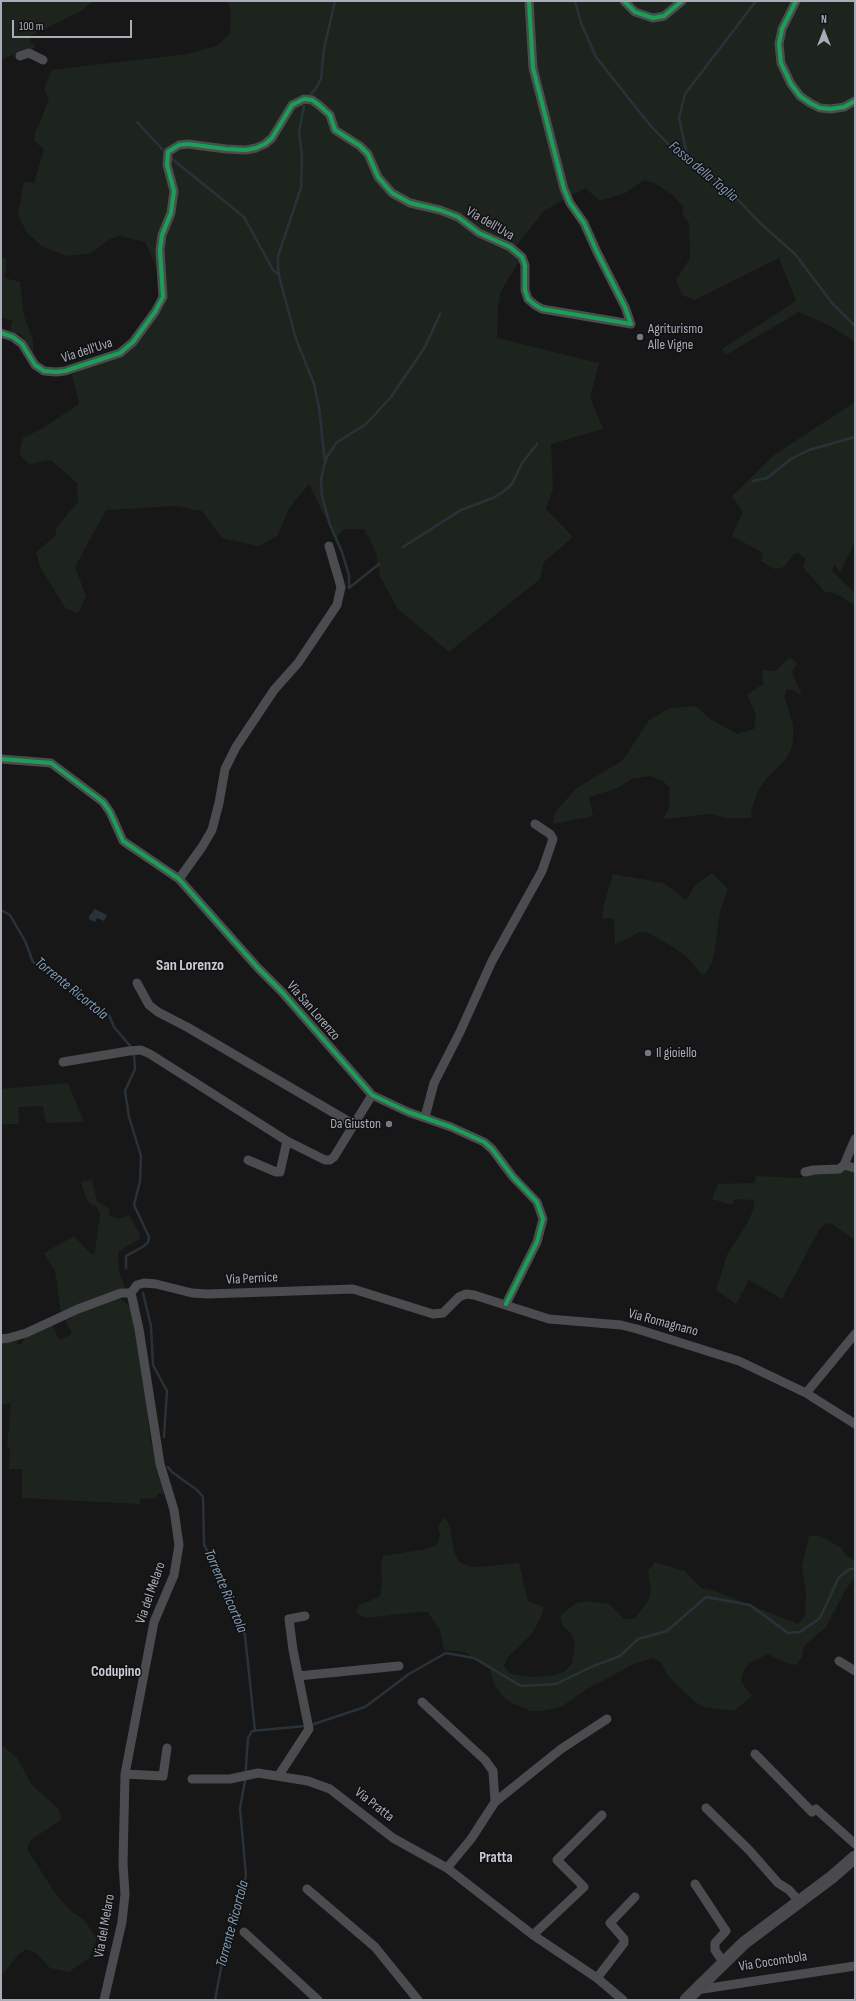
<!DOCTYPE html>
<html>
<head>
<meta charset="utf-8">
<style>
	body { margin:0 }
	#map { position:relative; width:856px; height:2001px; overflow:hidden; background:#171717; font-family:"Sofia Sans Condensed",sans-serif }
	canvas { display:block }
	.frame { position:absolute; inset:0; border:2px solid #a8adb8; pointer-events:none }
	.north { position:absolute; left:804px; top:12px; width:40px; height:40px; -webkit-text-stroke:3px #111113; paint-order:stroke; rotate:0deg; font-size:11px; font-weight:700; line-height:16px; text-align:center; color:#a8adb8 }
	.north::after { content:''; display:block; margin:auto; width:14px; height:18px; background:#a8adb8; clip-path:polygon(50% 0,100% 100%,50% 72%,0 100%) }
	.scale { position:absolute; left:12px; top:20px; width:120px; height:18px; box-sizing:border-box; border:2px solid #a8adb8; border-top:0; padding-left:5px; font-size:12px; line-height:14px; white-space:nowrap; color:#a8adb8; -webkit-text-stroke:3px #111113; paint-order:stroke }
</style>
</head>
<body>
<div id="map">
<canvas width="856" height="2001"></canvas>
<div class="frame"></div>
<div class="north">N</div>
<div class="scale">100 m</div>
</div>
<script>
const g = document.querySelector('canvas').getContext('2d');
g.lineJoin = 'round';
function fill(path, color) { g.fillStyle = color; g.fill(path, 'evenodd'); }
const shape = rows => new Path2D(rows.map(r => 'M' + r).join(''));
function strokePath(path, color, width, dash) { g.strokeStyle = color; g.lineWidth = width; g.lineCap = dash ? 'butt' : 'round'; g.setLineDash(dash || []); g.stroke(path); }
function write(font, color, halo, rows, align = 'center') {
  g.font = font + ' "Sofia Sans Condensed",sans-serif'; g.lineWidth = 3; g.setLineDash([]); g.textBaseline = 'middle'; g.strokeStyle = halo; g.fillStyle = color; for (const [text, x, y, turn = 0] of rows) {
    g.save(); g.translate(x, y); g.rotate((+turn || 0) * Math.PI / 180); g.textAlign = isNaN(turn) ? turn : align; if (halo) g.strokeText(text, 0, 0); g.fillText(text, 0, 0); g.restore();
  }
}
fill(shape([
	[1,1,93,1,81,11,31,36,30,42,36,47,4,58,1,63],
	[227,1,855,1,855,343,851,339,830,326,799,312,726,355,722,349,796,301,779,258,695,300,682,295,676,280,690,258,689,223,682,214,684,208,673,195,654,183,644,180,625,193,600,201,585,188,544,211,516,246,523,255,501,291,498,306,497,338,599,363,590,397,603,429,551,444,553,489,546,509,573,537,544,562,540,579,449,652,397,608,380,576,376,552,364,529,345,529,335,538,309,484,290,507,277,536,259,546,222,538,202,511,175,506,106,510,75,567,86,596,78,613,66,609,40,567,36,552,55,536,57,527,78,502,77,483,51,460,29,464,19,454,23,438,43,428,79,404,72,374,126,353,149,329,162,303,158,272,145,242,120,236,110,239,91,253,66,256,42,246,27,233,18,215,24,182,34,183,44,149,34,141,36,129,40,123,49,98,44,89,52,70,187,54,216,46,230,34,231,12],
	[1,257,7,259,5,278,20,282,24,316,33,339,33,355,20,334,10,331,12,320,1,318],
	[855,402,855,541,840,573,835,565,831,570,855,593,855,605,835,593,825,592,803,567,806,559,798,553,794,554,784,567,774,569,761,561,763,553,732,536,743,512,732,496,774,455],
	[790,657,797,663,792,672,802,696,794,690,787,689,784,696,793,724,793,741,791,750,785,760,767,778,759,789,752,807,751,818,728,818,710,814,663,819,669,808,670,788,663,781,650,776,631,779,618,788,589,797,593,816,553,824,555,812,577,788,623,760,649,720,670,708,696,706,710,719,737,734,754,729,756,714,747,695,763,684,762,670,775,671],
	[712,873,728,889,720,911,715,950,712,963,705,974,702,975,688,958,676,949,649,933,640,932,615,945,614,919,602,918,604,904,613,874,664,883,686,900,695,885],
	[68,1083,84,1122,46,1123,43,1106,18,1107,19,1124,1,1124,1,1089],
	[845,1169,855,1171,855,1240,830,1223,825,1224,819,1230,782,1299,749,1280,736,1304,716,1290,727,1255,748,1222,753,1210,754,1200,735,1199,732,1205,712,1199,718,1184,754,1183,756,1176,800,1178,811,1173,843,1172],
	[92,1180,97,1201,110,1209,108,1215,120,1219,129,1215,140,1234,139,1239,118,1252,119,1272,125,1287,61,1314,55,1271,44,1253,74,1236,92,1255,95,1252,100,1213,96,1206,90,1204,85,1196,81,1182],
	[120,1298,129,1306,133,1317,145,1388,150,1438,164,1494,158,1493,156,1498,140,1499,140,1504,22,1498,22,1469,9,1469,10,1449,7,1449,11,1403,1,1405,1,1341,17,1341,17,1344,21,1344,26,1336,52,1324,59,1340,72,1334,65,1319,71,1319,71,1316,78,1314,79,1311],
	[445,1517,450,1527,454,1551,458,1561,468,1566,478,1567,519,1563,528,1601,544,1607,541,1617,531,1635,508,1657,504,1666,511,1674,533,1677,554,1675,564,1672,572,1664,575,1643,571,1633,563,1626,560,1616,576,1603,587,1601,609,1604,624,1619,635,1618,648,1601,651,1591,648,1571,655,1562,685,1571,701,1588,712,1590,798,1624,805,1616,806,1596,802,1566,809,1536,820,1536,840,1547,847,1556,855,1561,855,1577,846,1589,826,1627,804,1646,802,1657,796,1665,786,1663,768,1654,749,1663,743,1672,741,1682,752,1696,734,1711,704,1707,695,1702,673,1681,666,1673,662,1663,653,1658,634,1664,587,1689,561,1707,541,1711,531,1711,512,1703,503,1697,494,1684,489,1667,465,1652,444,1650,440,1630,428,1612,418,1612,375,1617,364,1617,355,1613,360,1604,370,1601,380,1596,382,1586,381,1566,383,1556,426,1549,437,1545,440,1535,438,1526],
	[1,1744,17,1758,32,1785,58,1808,62,1819,31,1840,27,1849,55,1893,70,1910,84,1920,97,1938,89,1958,69,1972,50,1968,36,1953,26,1949,18,1955,1,1976]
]), '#1d241e');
fill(shape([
	[95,909,107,915,104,921,97,918,95,922,89,919,89,916]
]), '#2a3239');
strokePath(shape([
	[575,1,581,23,596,57,649,124,674,150,724,185,759,222,795,254,832,303,855,326],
	[308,97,315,90,321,79,324,49,335,1],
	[304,106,299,132,302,156,301,188,278,256,278,268,280,280,296,339,314,384,319,408,325,462],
	[137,122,162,149],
	[171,158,244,217,273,270,278,274],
	[688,159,679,118,685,94,756,1],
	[753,481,767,478,791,459,809,450,855,437],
	[403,547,461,510,493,498,504,491,512,484,522,463,537,444],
	[349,588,349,575,342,552,330,525,322,496,321,480,324,466,327,457,336,443,366,424,391,397,425,347,440,314],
	[349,588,379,564],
	[1,910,10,915,25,941,33,962,109,1015,114,1027,132,1048],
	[126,1268,126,1256,144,1246,148,1242,149,1237,134,1205,140,1181,141,1156,129,1117,125,1091,135,1069,134,1053],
	[143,1293,151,1326,153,1365,167,1391,164,1437],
	[168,1467,172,1472,197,1490,203,1497,204,1544,245,1635,255,1731],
	[314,1724,365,1707,409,1674,446,1653,474,1658,521,1686,556,1684,591,1667,620,1656,638,1639,667,1631,706,1597,750,1605,788,1633,800,1632,820,1618,839,1577,850,1569,855,1569],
	[215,2000,226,1942,246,1876,240,1808,245,1781,248,1738,252,1731,305,1726]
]), '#2a3239', 2.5);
strokePath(shape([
	[624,1,635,12,653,18,664,16,682,1],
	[796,1,782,29,779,44,781,63,791,84,800,96,810,103,820,108,831,109,844,107,855,101],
	[20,56,29,53,43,60],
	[1,333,13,337,22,344,35,365,44,371,56,372,65,371,120,353,133,342,155,312,163,297,160,250,162,235,171,213,174,191,167,165,168,152,179,145,188,144,226,149,246,150,256,148,265,144,272,138,292,105,304,99,312,100,319,105,330,115,335,130,360,146,368,154,378,177,392,193,410,203,440,210,458,217,479,233,510,247,522,257,525,265,525,290,528,299,535,305,542,309,631,324,625,307,597,252,584,223,570,203,564,189,533,68,529,1],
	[1,759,51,763,103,802,110,812,123,841,179,879,258,968,282,992,372,1095,408,1112,451,1127,484,1142,492,1149,513,1177,537,1202,543,1219,537,1242,506,1304],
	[179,879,202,847,212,830,219,803,225,769,236,747,274,690,298,663,337,605,341,587,329,546],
	[137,983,149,1005,158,1012,187,1027,353,1124],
	[63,1062,129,1051,141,1050,150,1054,287,1141,280,1172,276,1172,248,1160],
	[425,1117,434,1083,460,1032,492,961,542,871,553,839,550,834,535,824],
	[287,1141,325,1160,330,1160,334,1157,372,1095],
	[844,1165,855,1139],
	[805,1172,814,1170,839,1169,844,1165,855,1168],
	[131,1293,137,1285,144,1283,156,1284,192,1293,208,1294,353,1289,433,1314,443,1313,459,1297,466,1294,474,1295,549,1319,621,1325,637,1329,739,1361,806,1393,855,1424],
	[1,1339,9,1338,26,1333,78,1309,121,1293,131,1293],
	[806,1393,855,1334],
	[839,1661,855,1671],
	[298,1676,399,1666],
	[422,1702,485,1760,493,1771,495,1802,471,1839,447,1868],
	[755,1754,812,1812,816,1809,855,1844],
	[125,1774,163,1776,167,1748],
	[279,1775,309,1729,293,1650,289,1619,305,1616],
	[192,1779,230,1779,258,1773,308,1781,330,1789,393,1838,447,1868,533,1935,597,1978,623,2000],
	[495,1802,561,1749,607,1719],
	[706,1808,749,1850,778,1883,789,1890,799,1901],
	[695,1884,726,1931,715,1943,715,1950,723,1962],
	[307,1889,375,1947,418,2000],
	[244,1932,318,2000],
	[533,1935,584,1887,557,1860,602,1815],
	[597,1978,624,1943,624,1939,610,1923,635,1897],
	[696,1990,855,1966],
	[104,2000,122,1922,125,1894,123,1864,125,1774,154,1622,174,1575,179,1545,174,1510,160,1464,139,1329,131,1293]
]), '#4b4c50', 9);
strokePath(shape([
	[686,2000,744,1943,832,1877,855,1857]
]), '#4a4a4e', 13);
strokePath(shape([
	[624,1,635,12,653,18,664,16,682,1],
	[796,1,782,29,779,44,781,63,791,84,800,96,810,103,820,108,831,109,844,107,855,101],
	[1,333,13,337,22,344,35,365,44,371,56,372,65,371,120,353,133,342,155,312,163,297,160,250,162,235,171,213,174,191,167,165,168,152,179,145,188,144,226,149,246,150,256,148,265,144,272,138,292,105,304,99,312,100,319,105,330,115,335,130,360,146,368,154,378,177,392,193,410,203,440,210,458,217,479,233,510,247,522,257,525,265,525,290,528,299,535,305,542,309,631,324,625,307,597,252,584,223,570,203,564,189,533,68,529,1],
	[1,759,51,763,103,802,110,812,123,841,179,879,258,968,282,992,372,1095,408,1112,451,1127,484,1142,492,1149,513,1177,537,1202,543,1219,537,1242,506,1304]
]), '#1a9f57', 4);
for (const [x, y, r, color] of [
	[640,337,4,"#757880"],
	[648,1053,4,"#757880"],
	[389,1124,4,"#757880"]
]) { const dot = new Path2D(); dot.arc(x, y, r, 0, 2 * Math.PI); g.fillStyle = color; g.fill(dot); strokePath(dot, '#111113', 1.5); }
write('14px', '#a8adb8', '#111113', [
	["Via dell'Uva",490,224,30],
	["Via dell'Uva",87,351,-18],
	["Via San Lorenzo",313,1011,49],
	["Via Pernice",252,1279,-3],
	["Via Romagnano",663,1323,15],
	["Via del Melaro",151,1593,-71],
	["Via Pratta",374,1805,38],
	["Via del Melaro",105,1926,-80],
	["Via Cocombola",773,1962,-9]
]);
write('14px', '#a8adb8', '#111113', [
	["Agriturismo",648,329],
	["Alle Vigne",648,345],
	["Il gioiello",656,1053],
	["Da Giuston",381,1124,"right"]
], 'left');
write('italic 15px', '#7f9bb3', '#111113', [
	["Fosso della Taglia",703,172,40],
	["Torrente Ricortola",71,989,39],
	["Torrente Ricortola",225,1591,67],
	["Torrente Ricortola",233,1924,-75]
]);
write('bold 15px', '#c9ccd4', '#111113', [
	["Codupino",116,1672],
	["Pratta",496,1858]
]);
write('bold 16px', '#c9ccd4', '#111113', [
	["San Lorenzo",190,966]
]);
</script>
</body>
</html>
